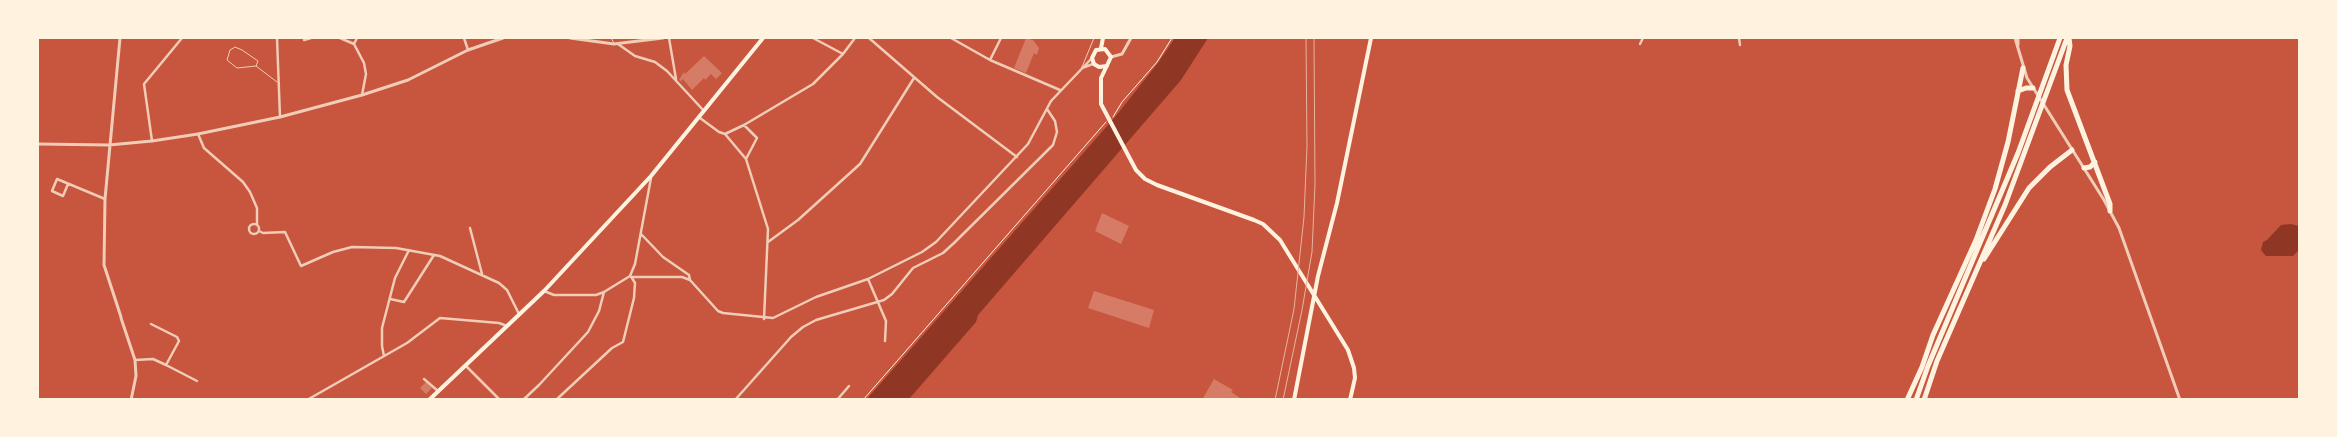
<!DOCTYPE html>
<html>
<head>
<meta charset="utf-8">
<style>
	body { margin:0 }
	#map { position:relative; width:2337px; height:437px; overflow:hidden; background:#c8553d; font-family:Raleway,sans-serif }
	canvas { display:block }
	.frame { position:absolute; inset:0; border:39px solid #fff3e0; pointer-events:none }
</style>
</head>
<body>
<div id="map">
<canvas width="2337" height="437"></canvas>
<div class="frame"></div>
</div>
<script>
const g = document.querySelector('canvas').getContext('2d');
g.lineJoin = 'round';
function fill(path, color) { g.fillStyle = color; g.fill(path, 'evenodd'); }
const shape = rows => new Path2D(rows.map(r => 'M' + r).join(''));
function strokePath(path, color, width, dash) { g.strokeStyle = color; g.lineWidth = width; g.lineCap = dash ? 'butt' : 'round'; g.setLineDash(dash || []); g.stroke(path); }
fill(shape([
	[1175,38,1208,38,1181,80,978,315,976,322,909,399,866,400,1115,117,1158,63],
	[2291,224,2299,226,2299,250,2293,256,2266,256,2261,250,2263,242,2267,240,2281,225]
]), '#8f3625');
fill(shape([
	[1026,38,1033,40,1039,48,1037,55,1034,53,1026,73,1014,68],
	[704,56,722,73,716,79,711,74,705,80,704,78,692,90,683,79,681,81,679,80,684,72,685,74],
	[1102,213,1129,226,1121,244,1095,231],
	[1094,291,1154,310,1149,328,1088,308],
	[1214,379,1233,390,1231,392,1243,400,1202,400],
	[426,382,432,388,426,394,420,388]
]), '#d67c66');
strokePath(shape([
	[1113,117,1122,102,1157,62,1172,38],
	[863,400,1106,122]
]), '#fff3e0', 1);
strokePath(shape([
	[611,38,614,43],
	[256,66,237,68,227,60,230,50,235,47,242,50,258,61,256,66,277,82],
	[1082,67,1094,38]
]), '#f1ccb7', 1);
strokePath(shape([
	[277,38,280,117],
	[340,38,354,44,364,63,366,74,362,95],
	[464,38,468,50],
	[669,38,676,79],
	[813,38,843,54],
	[869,38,937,97,1017,157],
	[951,38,990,60,1060,90],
	[1739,38,1740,45],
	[304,40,311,38],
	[354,44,357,38],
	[618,44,635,56,655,62,667,71,704,111],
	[1640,44,1643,38],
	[990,60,1001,38],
	[1082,68,1093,64],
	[700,118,719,132,725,134,744,125,813,84,843,54,855,38],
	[744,125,757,138,746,159],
	[198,134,204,148,243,182,250,192,257,208,257,224],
	[725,134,746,159,768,229,764,319],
	[152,141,144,84,182,38],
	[68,184,63,196,52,191,57,179,105,199],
	'249 229a5 5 0 1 1 10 0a5 5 0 1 1-10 0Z',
	[470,228,482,274],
	[259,231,263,233,285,232,301,266,333,252,352,247,396,248,440,256,499,283,507,290,519,314],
	[641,234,663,257,689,275,690,280,718,311,723,313,773,318,816,297,868,279,922,252,936,242,1028,144,1051,101,1092,58],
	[768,242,798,220,860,164,914,78],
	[631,277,682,277,690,280],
	[868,279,886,321,885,341],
	[544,291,554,295,596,295,604,292],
	[390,299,404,302,434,255],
	[384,356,382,346,382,328,395,278,409,250],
	[135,360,153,359,166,365,179,341,177,337,151,324],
	[166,365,197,381],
	[466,366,500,400],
	[424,379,438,391],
	[307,400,407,343,440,318,499,323,507,326],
	[523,400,539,385,588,332,599,311,604,292,630,276,635,264,651,178],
	[556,400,612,348,623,342,634,298,635,283,632,278],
	[735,400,791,337,803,327,816,320,884,300,892,294,913,268,943,253,954,243,1053,145,1057,132,1055,121,1047,109],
	[837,400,849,386]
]), '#f1ccb7', 2.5);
strokePath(shape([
	[120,38,105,199,104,265,121,317],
	[570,38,614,44,663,38],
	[2015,38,2027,78,2104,200,2119,228,2180,400],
	[2018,45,2018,38],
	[1111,57,1122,54,1131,38],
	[38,144,109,145,152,141,198,134,280,117,362,95,408,80,468,50,503,38],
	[121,318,135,360,136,376,131,400]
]), '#f1ccb7', 3);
strokePath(shape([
	[1101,48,1103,38],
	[1107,66,1099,67,1094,64,1092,58,1096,50,1105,49,1111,57,1101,78,1101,104,1136,170,1145,179,1157,185,1254,220,1263,224,1280,240,1348,350,1354,368,1355,378,1350,400],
	[429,400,544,291,651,176,763,38],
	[1294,400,1318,276,1337,203,1371,38]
]), '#fff3e0', 4);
strokePath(shape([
	[2069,38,2070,46,2066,65,2067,90,2110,204,2110,211],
	[2018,91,2026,88,2033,88],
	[2084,168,2090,167,2095,162],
	[1984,259,2029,188,2050,167,2072,150],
	[1907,400,1922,367,1933,335,1976,240,1995,189,2008,142,2023,68],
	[1916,400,1928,366,2018,153,2060,38],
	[1924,400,1937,361,2005,205,2067,38]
]), '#fff3e0', 5);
strokePath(shape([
	[1275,400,1294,309,1304,217,1307,146,1306,38],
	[1283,400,1302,310,1312,252,1315,184,1314,38]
]), '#e9b49f', 1);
</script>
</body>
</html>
